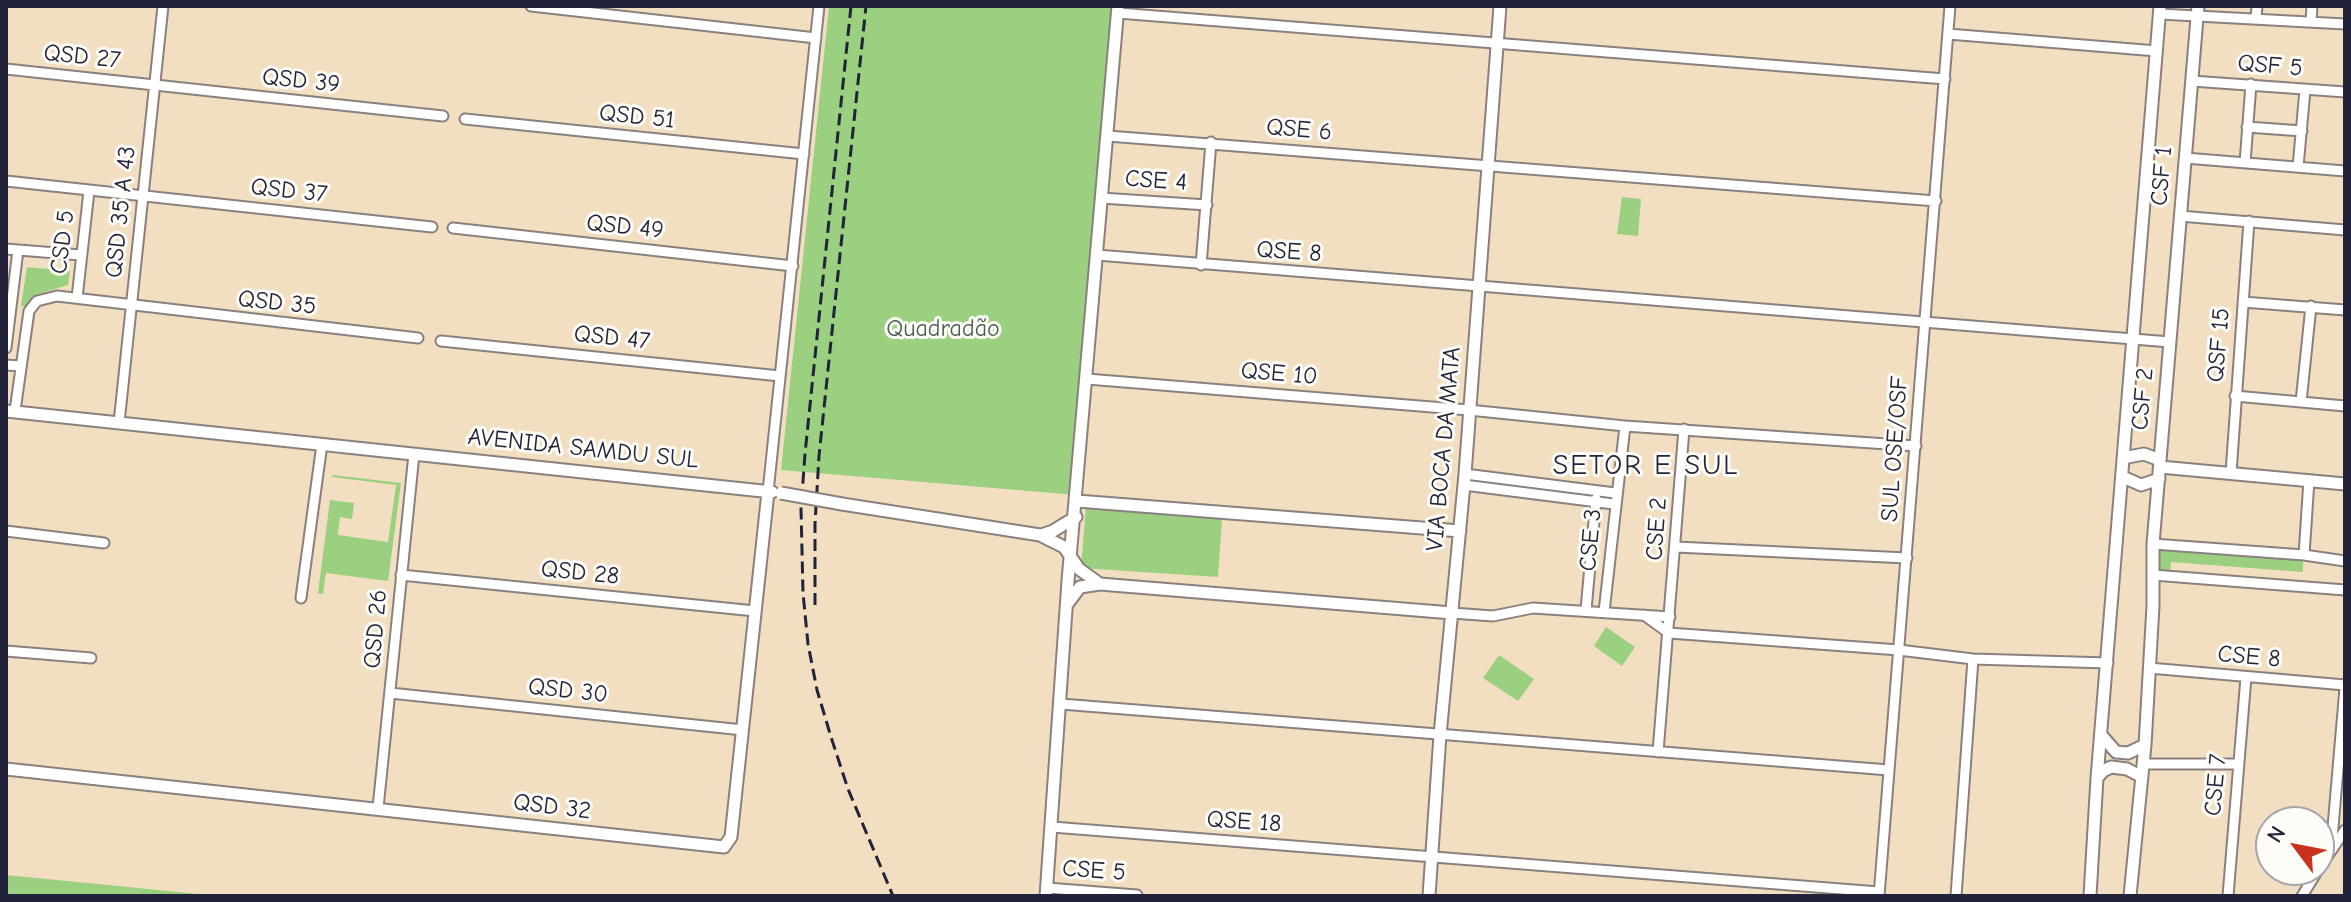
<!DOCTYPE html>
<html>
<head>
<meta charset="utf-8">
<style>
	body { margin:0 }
	#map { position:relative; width:2351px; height:902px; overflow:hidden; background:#f2dfc1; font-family:"Comic Neue",sans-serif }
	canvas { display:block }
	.frame { position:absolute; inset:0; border:8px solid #22223b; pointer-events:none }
	.north { position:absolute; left:2255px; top:806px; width:80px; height:80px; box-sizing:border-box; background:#fdfcf7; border:2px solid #a5a5ac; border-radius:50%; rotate:302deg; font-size:22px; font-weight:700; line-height:32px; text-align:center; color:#22223b }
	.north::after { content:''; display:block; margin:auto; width:28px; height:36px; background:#c8321e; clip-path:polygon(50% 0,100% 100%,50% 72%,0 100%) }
</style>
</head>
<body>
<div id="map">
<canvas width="2351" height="902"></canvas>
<div class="frame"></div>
<div class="north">N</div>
</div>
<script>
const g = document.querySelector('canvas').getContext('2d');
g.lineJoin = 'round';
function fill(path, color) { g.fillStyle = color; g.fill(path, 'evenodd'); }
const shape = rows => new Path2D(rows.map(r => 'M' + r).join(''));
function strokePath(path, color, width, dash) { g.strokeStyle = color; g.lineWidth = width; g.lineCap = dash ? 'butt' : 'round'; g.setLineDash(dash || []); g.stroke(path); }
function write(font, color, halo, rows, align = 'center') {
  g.font = font + ' "Comic Neue",sans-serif'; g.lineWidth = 6; g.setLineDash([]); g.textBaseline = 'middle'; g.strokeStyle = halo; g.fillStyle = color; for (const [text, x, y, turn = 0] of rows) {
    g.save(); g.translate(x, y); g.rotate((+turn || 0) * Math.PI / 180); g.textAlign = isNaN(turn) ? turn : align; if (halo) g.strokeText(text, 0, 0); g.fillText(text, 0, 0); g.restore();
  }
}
fill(shape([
	[829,6,1116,6,1076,495,781,470],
	[1622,197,1641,199,1638,236,1617,234],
	[27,267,70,271,68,285,35,295,26,306,21,306],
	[333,475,401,483,388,581,326,573,323,594,318,593,330,500,354,503,352,519,340,517,338,535,388,542,396,485,332,477],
	[1086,505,1222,519,1218,577,1081,568],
	[2153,546,2303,559,2303,572,2171,562,2170,576,2153,575],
	[1606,627,1635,647,1622,666,1594,646],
	[1499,655,1534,679,1518,701,1483,678],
	[6,875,219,896,6,896]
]), '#9bd081');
const minor = shape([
	[531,6,816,38],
	[1118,13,1945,79],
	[2160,14,2345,24],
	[2256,18,2257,6],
	[2311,22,2312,6],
	[1948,34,2157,51],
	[6,69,443,116],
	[2192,81,2345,92],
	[465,119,804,154],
	[2247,127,2302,131],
	[1108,136,1936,201],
	[2185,158,2345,171],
	[2245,163,2251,84],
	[2298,167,2305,90],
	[6,181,432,227],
	[1101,198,1207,205],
	[2180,216,2345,230],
	[453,228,793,266],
	[6,249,81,255],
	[1097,255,2170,342],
	[1201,265,1211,142],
	[77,298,89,191],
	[2243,302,2345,310],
	[441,341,780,376],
	[6,348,18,250],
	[6,365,21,366],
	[1087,379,1469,410,1625,426,1916,446],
	[2235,396,2345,406],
	[2301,402,2311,306],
	[15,411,29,311,37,301,57,296,418,338],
	[119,423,163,6],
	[2231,473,2249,221],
	[1465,474,1615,493],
	[1464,485,1614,504],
	[768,492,819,6],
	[6,531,104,543],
	[2153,544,2304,555,2345,561],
	[1676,547,1907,558],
	[2304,555,2309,480],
	[401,575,755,611],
	[2153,575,2345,590],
	[301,598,322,444],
	[1586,610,1596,499],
	[1604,612,1625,426],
	[1452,613,1493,616,1533,608,1670,617],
	[1644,615,1669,633,1899,650,1973,659,2108,663],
	[6,651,91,658],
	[2149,668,2345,685],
	[390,693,743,730],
	[1061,704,1889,770],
	[1658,752,1684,429],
	[2143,764,2238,764],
	[378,808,414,454],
	[1052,827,1879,892],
	[2331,850,2345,688],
	[2319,869,2345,830],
	[1047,888,1137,895],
	[1879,896,1950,6],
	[1956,896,1973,659],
	[2228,896,2246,677],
	[2302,896,2318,870]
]);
const tertiary = shape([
	[6,411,772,492],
	[2123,458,2144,454,2160,460],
	[2160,467,2345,484],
	[2123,477,2141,485,2159,479],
	[1077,501,1460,531],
	[842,504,1040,535,1064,547,1079,569,1100,584,1452,613],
	[1041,535,1053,531,1076,517],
	[1068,603,1080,587,1100,584],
	[2102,736,2116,752,2128,753,2145,745],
	[6,769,724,847,731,837,768,492],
	[2097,778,2103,771,2111,767,2127,769,2142,777],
	[1046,896,1068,581,1118,6],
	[1429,896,1440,735,1465,474,1500,6],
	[2090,896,2097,778,2160,6],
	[2130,896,2145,745,2153,606,2153,544,2198,6]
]);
strokePath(minor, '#8a807e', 13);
strokePath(tertiary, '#8a807e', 15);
strokePath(minor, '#fff', 9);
strokePath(tertiary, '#fff', 11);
strokePath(shape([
	[851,6,805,454,801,509,803,593,808,644,817,690,831,737,848,789,893,896],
	[815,605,815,524,819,456,866,6]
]), '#22223b', 3, [12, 6]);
const tertiaryBridge = shape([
	[781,493,842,504]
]);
strokePath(tertiaryBridge, '#8a807e', 15, []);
strokePath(tertiaryBridge, '#fff', 11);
write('24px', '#22223b', '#fdfcf7', [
	["QSD 27",82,57,6],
	["QSF 5",2270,66,5],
	["QSD 39",301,81,6],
	["QSD 51",637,117,6],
	["QSE 6",1299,130,5],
	["CSF 1",2162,176,-85],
	["CSE 4",1156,181,4],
	["QSD 37",289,191,6],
	["QSD 35 A 43",121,212,-84],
	["QSD 49",625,227,6],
	["CSD 5",63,242,-83],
	["QSE 8",1289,252,4],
	["QSD 35",277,303,6],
	["QSD 47",612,338,6],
	["QSF 15",2219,345,-85],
	["QSE 10",1279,374,5],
	["CSF 2",2143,399,-85],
	["AVENIDA SAMDU SUL",583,449,6],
	["VIA BOCA DA MATA",1444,449,-85],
	["SUL OSE/OSF",1895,449,-86],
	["CSE 2",1657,529,-86],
	["CSE 3",1591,540,-85],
	["QSD 28",580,573,6],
	["QSD 26",376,629,-85],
	["CSE 8",2249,657,5],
	["QSD 30",568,691,6],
	["CSE 7",2216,785,-85],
	["QSD 32",552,807,7],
	["QSE 18",1244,822,4],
	["CSE 5",1094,871,4]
]);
write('24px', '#4c5f54', '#fdfcf7', [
	["Quadradão",943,329]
]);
g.letterSpacing = '2px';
write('28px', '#22223b', '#fdfcf7', [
	["SETOR E SUL",1646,466]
]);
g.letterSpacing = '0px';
</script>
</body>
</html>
